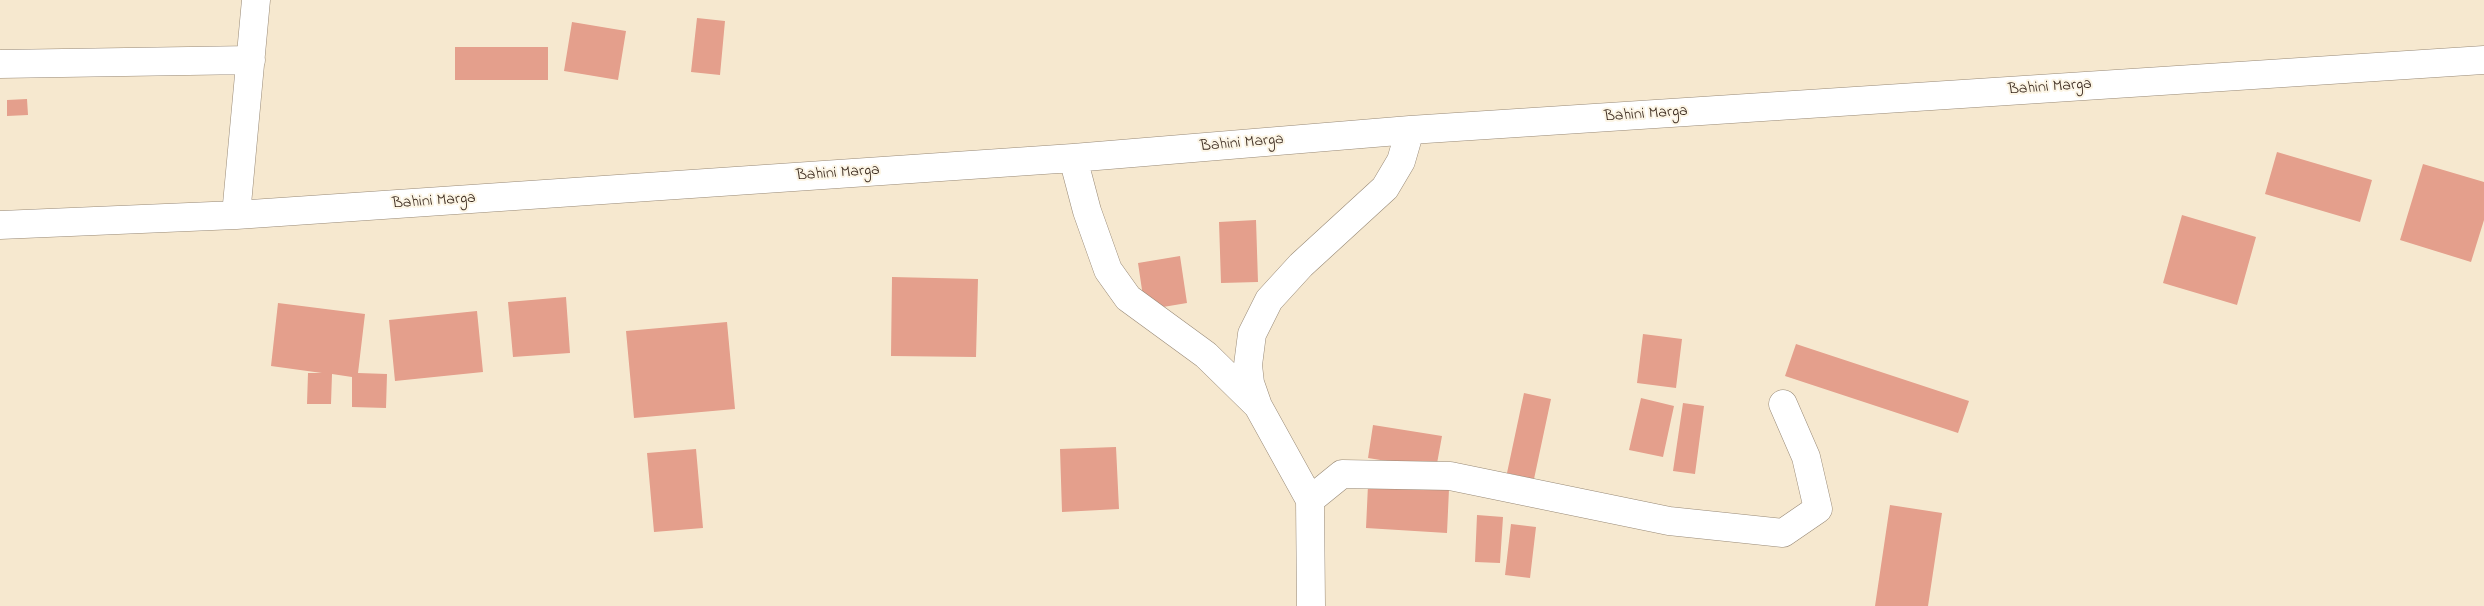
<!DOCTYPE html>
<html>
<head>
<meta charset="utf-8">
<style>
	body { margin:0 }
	canvas { display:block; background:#f6e8cf }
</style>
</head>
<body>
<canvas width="2484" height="606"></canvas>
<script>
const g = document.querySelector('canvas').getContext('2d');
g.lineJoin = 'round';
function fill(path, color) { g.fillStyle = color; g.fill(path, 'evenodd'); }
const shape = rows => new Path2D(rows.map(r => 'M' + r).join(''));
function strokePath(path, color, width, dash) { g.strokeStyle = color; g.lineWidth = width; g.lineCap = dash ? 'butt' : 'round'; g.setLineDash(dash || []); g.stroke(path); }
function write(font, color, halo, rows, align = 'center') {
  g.font = font + ' "Indie Flower",sans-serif'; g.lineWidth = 4; g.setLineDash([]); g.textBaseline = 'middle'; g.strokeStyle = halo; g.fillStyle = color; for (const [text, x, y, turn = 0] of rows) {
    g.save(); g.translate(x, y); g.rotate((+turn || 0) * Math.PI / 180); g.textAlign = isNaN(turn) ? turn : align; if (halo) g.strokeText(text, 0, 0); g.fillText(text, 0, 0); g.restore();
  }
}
fill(shape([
	[697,18,725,21,720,75,691,72],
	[572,22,626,31,618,80,564,71],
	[455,47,548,47,548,80,455,80],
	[27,99,28,115,7,116,7,100],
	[2277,152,2372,180,2360,222,2265,194],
	[2423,164,2484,182,2484,220,2471,262,2400,240],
	[2182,215,2256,237,2237,305,2163,283],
	[1256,220,1258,282,1221,283,1219,222],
	[1180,256,1187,303,1145,310,1138,263],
	[892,277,978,279,976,357,891,356],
	[566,297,570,353,513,357,508,302],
	[278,303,365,314,358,373,387,374,386,408,352,407,352,377,332,374,331,404,307,404,308,373,322,373,271,366],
	[477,311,483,372,395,381,389,320],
	[727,322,735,409,634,418,626,331],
	[1643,334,1682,339,1676,388,1637,383],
	[1796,344,1969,401,1958,433,1785,376],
	[1524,393,1551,399,1534,479,1507,473],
	[1641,398,1674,406,1663,457,1629,450],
	[1683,403,1704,406,1695,474,1673,471],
	[1373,425,1442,436,1436,469,1368,458],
	[1116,447,1119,509,1062,512,1060,449],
	[696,449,703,528,654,532,647,453],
	[1368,485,1449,489,1447,533,1366,528],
	[1890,505,1942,513,1928,606,1875,606],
	[1477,515,1503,517,1500,563,1475,562],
	[1511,524,1536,527,1530,578,1505,575]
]), '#e49f8c');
const minor = shape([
	[0,64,251,60],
	[1073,158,1087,211,1108,270,1128,298,1206,355,1256,404],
	[236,215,256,0],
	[0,225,236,215,1073,158,1410,130,2484,60],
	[1310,500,1258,406,1250,383,1248,365,1252,334,1269,300,1301,265,1385,188,1401,161,1410,130],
	[1311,606,1310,500,1342,474,1450,476,1669,521,1783,533,1818,509,1806,457,1783,404]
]);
strokePath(minor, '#988976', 29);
strokePath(minor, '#fff', 28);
write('16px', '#3b2a1e', '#fcf5e5', [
	["Bahini Marga",2050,88,-4],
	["Bahini Marga",1646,115,-4],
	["Bahini Marga",1242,144,-5],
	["Bahini Marga",838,174,-4],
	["Bahini Marga",434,202,-4]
]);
</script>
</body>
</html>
